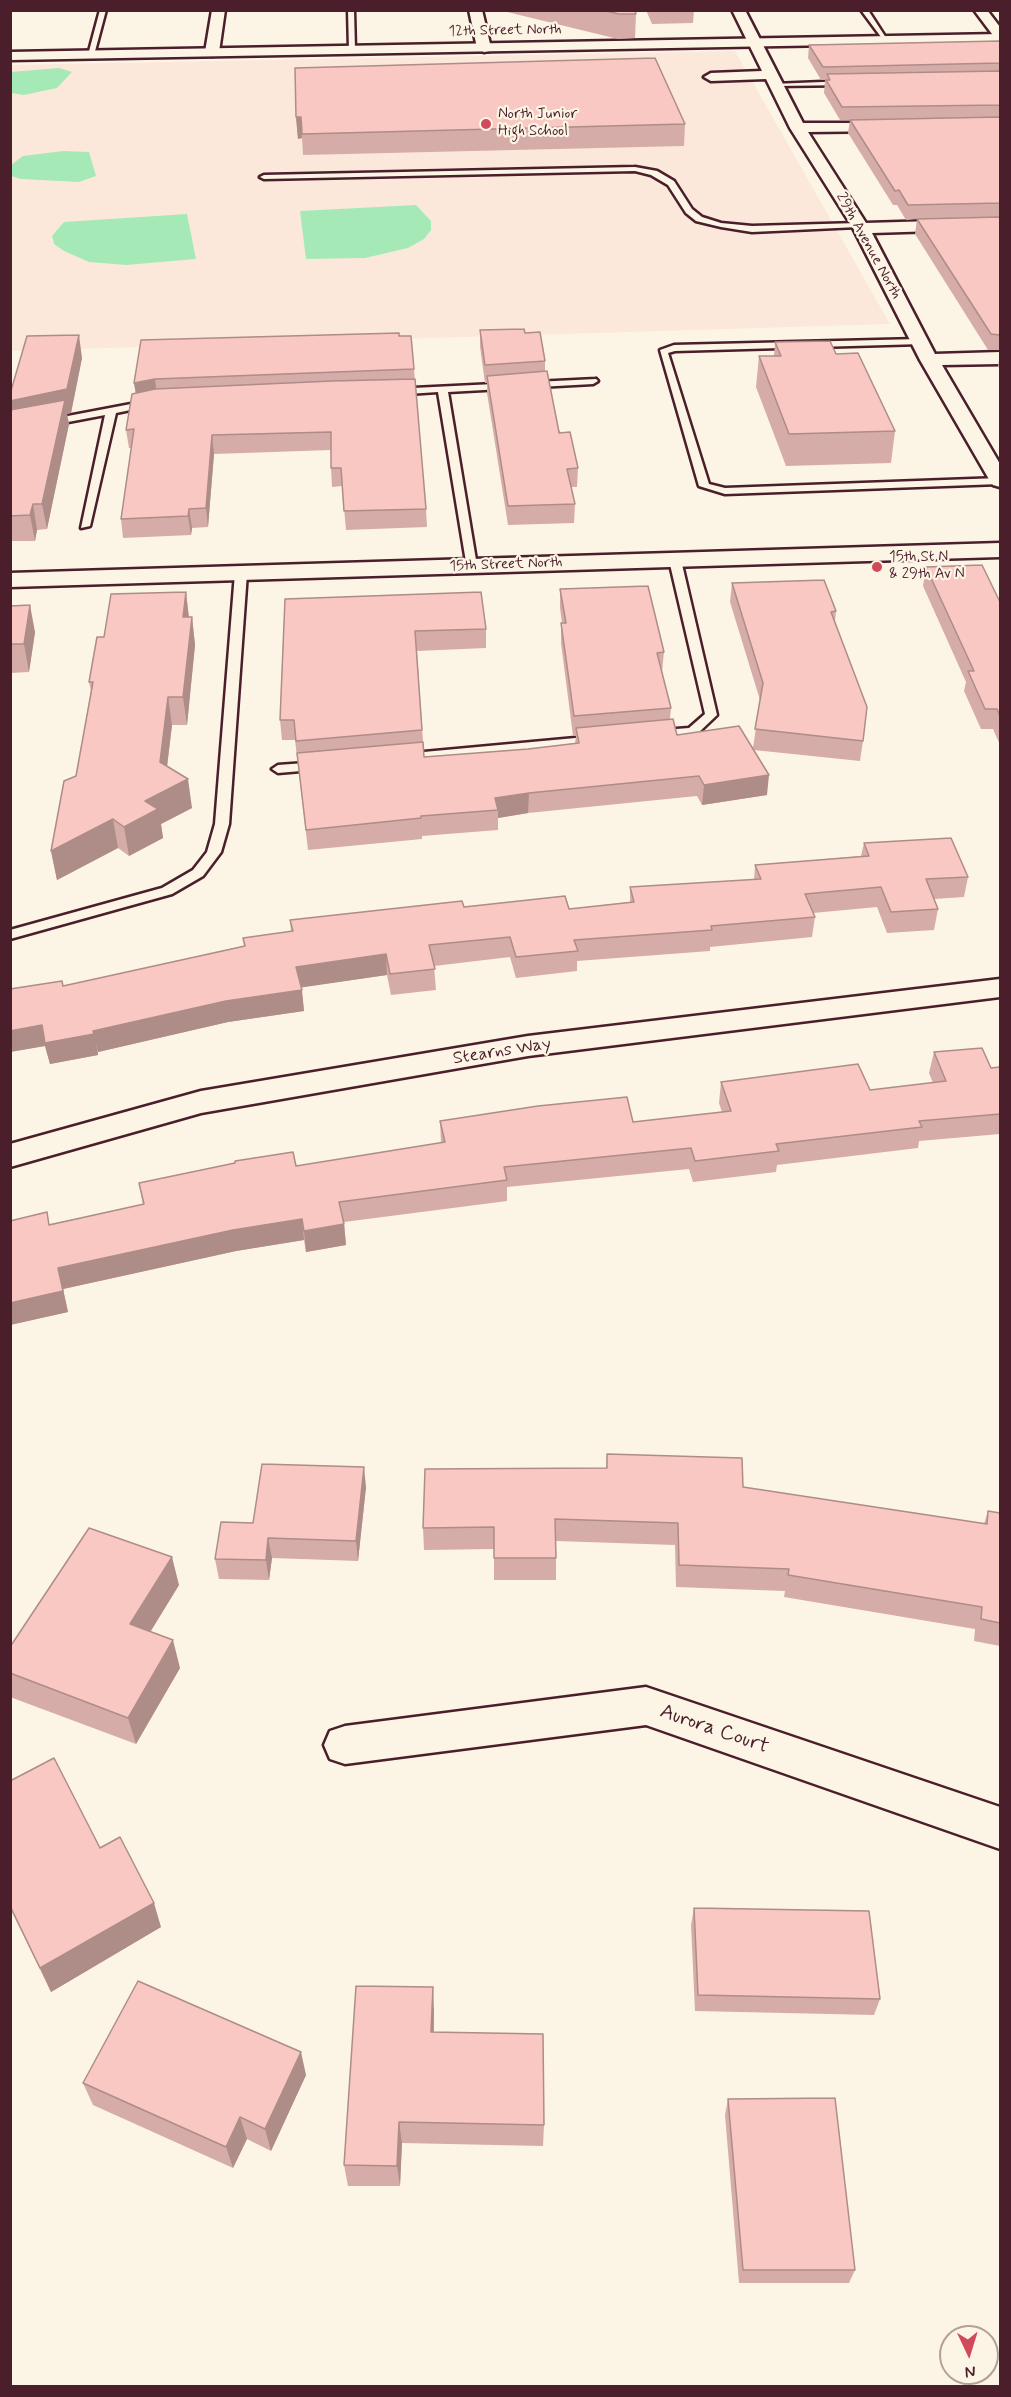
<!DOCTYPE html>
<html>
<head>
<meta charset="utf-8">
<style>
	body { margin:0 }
	#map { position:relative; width:1011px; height:2397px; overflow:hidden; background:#fcf5e5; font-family:Mynerve,sans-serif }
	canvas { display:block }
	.frame { position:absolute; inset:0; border:12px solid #4a1f2b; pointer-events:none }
	.north { position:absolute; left:939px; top:2325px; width:60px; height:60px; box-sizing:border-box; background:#fcf5e5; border:2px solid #b59f9b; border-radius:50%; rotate:176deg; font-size:16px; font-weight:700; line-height:24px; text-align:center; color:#4a1f2b }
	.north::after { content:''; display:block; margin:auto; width:21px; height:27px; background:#d1495b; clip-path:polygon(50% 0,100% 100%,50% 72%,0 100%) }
</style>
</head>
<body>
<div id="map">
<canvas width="1011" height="2397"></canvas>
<div class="frame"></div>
<div class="north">N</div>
</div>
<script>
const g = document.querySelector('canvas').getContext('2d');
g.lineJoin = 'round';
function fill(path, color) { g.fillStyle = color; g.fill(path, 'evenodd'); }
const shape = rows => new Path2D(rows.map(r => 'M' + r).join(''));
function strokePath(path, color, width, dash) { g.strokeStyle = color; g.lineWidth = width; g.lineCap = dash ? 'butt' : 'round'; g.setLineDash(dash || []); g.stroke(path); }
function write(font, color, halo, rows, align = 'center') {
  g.font = font + ' Mynerve,sans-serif'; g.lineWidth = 4.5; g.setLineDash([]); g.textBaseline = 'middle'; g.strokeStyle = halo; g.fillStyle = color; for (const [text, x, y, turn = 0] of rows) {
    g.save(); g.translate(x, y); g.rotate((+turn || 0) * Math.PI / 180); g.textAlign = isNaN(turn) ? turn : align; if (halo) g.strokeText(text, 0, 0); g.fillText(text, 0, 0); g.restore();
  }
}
fill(shape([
	[735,51,890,324,11,351,10,65]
]), '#fbe8db');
fill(shape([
	[59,68,72,72,57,88,24,95,11,93,11,72],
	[63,151,89,152,96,176,79,182,21,179,11,176,11,165,23,156],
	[416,205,431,221,431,230,424,239,408,248,365,258,306,259,300,211],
	[187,214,196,259,126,265,89,262,64,251,54,244,52,236,64,222]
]), '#a5eab6');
const lane = shape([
	[100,10,106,10,94,55,91,57,88,55,100,10],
	[348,10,354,10,355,50,352,52,349,50,348,10],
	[861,10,868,10,888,41,884,41,861,10],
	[847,81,850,85,777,86,773,84,847,81],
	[635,167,657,171,674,181,692,209,702,217,721,223,752,226,858,223,862,225,858,227,752,232,721,227,696,221,686,213,668,185,651,175,635,171,264,179,260,177,264,175,635,167],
	[919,339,922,340,922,344,675,351,668,353,709,484,725,488,1000,478,1000,484,725,494,699,486,660,350,674,345,919,339],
	[596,379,598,381,593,384,448,392,477,566,467,568,438,392,393,395,388,392,393,389,596,379],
	[152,400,157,403,155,405,116,413,90,526,81,528,105,415,10,433,10,427,152,400],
	[675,557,681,560,717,715,697,734,655,738,651,737,651,731,689,728,705,714,669,560,675,557],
	[241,570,247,573,229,824,221,852,203,876,172,894,10,939,10,930,162,888,193,870,207,852,215,824,235,573,241,570],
	[597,736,601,737,601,743,402,762,396,758,402,754,597,736],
	[319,762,324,763,324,769,278,773,272,769,278,765,319,762]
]);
const street = shape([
	[212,10,225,10,219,52,212,56,205,52,212,10],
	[469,10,482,10,491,48,489,51,484,52,477,48,469,10],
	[732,10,745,10,803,123,892,123,899,127,892,131,808,132,866,223,1000,219,1000,229,872,233,935,354,1000,352,1000,364,942,365,1000,464,1000,487,993,485,990,481,920,360,853,228,790,128,766,79,711,81,704,77,711,73,762,71,732,10],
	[974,10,987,10,1000,27,1000,39,995,38,974,10],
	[1000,543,1000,557,10,587,10,573,1000,543],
	[1000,979,1000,997,528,1056,201,1113,10,1167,10,1144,201,1091,528,1036,1000,979],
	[646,1687,1000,1807,1000,1849,646,1725,345,1764,330,1759,324,1745,330,1731,345,1726,646,1687]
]);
const secondary = shape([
	[1000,34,1000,42,10,60,10,52,1000,34]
]);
strokePath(lane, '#4a1f2b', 5);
strokePath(street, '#4a1f2b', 5);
strokePath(secondary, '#4a1f2b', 5);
fill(lane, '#fcf5e5');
fill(street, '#fcf5e5');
fill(secondary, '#fcf5e5');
fill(shape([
	[503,10,635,10,636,14,635,38,618,39,503,11],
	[646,10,694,10,693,23,652,24],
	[1000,41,1000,350,988,350,915,234,917,219,906,220,897,205,893,205,848,133,850,120,840,120,824,93,825,80,821,80,808,58,809,45],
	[296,117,685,124,684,146,303,155,302,138,298,139],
	[480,330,525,333,545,361,545,371,558,427,578,468,577,487,571,487,575,504,574,523,508,525,487,393,487,383,485,383,480,347],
	[399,336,414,369,426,509,427,527,346,530,342,486,332,487,331,468,331,450,214,454,208,527,192,528,191,535,123,538,121,519,131,448,129,448,126,430,136,393,134,383],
	[775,342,836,354,895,431,891,463,786,466,756,387,759,356,774,356],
	[1000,352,1000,371,998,366],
	[82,358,71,413,67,414,69,424,47,529,37,530,35,541,10,541,10,394],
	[926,567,1000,602,1000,745,993,729,981,729,964,691,966,682,923,586],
	[732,583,836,611,835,621,863,741,860,761,754,750,767,795,702,805,697,796,528,813,498,818,498,830,422,836,422,839,308,850,295,740,282,740,280,720,285,599,486,629,486,648,417,651,424,757,528,749,575,743,576,736,573,736,561,643,561,623,562,623,560,608,560,589,664,652,662,672,671,708,670,719,677,735,753,748,760,700,730,602],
	[186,592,189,617,192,617,195,645,187,725,172,725,167,767,192,808,161,824,163,838,129,856,118,848,57,880,51,851,76,776,91,691,89,682,104,637],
	[10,606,35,632,29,672,10,673],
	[864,843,968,877,964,897,934,899,938,909,934,930,887,933,877,907,813,913,815,917,812,937,710,947,710,951,577,961,577,971,516,978,510,957,434,966,436,990,391,995,387,975,301,987,304,1011,228,1022,98,1052,98,1055,50,1064,45,1046,10,1052,10,989,63,986,244,946,243,938,291,932,290,920,464,907,569,909,630,902,630,887,754,880,755,865,861,856],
	[934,1052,991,1068,1000,1067,1000,1134,919,1141,918,1148,777,1165,776,1172,693,1182,689,1169,507,1187,507,1201,344,1222,346,1245,306,1252,304,1240,236,1251,63,1289,68,1312,10,1325,10,1221,50,1224,143,1205,139,1183,296,1166,441,1143,440,1121,633,1122,722,1112,719,1103,721,1082,870,1090,933,1083,929,1073],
	[607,1454,743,1487,984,1524,988,1511,1000,1513,1000,1646,974,1641,975,1629,784,1597,785,1591,676,1587,675,1545,556,1541,556,1580,494,1580,494,1549,424,1550,423,1528,606,1468],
	[366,1487,358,1561,272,1558,269,1580,219,1579,215,1559,253,1523],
	[179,1585,150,1632,180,1668,136,1744,10,1697,10,1647],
	[10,1781,100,1848,161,1927,51,1992,10,1908],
	[694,1908,880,1999,874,2015,695,2011,691,1925],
	[434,2011,434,2032,544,2125,543,2146,402,2143,400,2186,348,2186,344,2165],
	[306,2075,271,2151,247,2139,233,2168,93,2105,83,2083],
	[728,2099,855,2270,849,2283,739,2283,725,2115]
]), '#d6aca8');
fill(shape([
	[296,117,301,117,302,138,298,139],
	[79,335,82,358,71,413,67,414,69,424,47,529,42,504,10,426,10,401],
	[155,379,157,397,137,401,134,383],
	[212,435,214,454,208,527,206,508],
	[33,504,37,530,35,541,30,515],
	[189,509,192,528,191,535,188,516],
	[186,592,189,620,183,617],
	[30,605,35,632,29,672,24,644],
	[192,617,195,645,187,725,183,697],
	[168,697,172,725,164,791,160,762],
	[769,775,767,795,702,805,704,785],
	[188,779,192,808,161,824,163,838,129,856,124,827,145,801],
	[529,793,528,813,498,818,498,810,495,798],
	[113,819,118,848,57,880,51,851],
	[386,954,387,975,298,988,296,967],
	[302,990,304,1011,228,1022,98,1052,93,1031,226,1001],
	[42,1025,94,1034,98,1055,50,1064,45,1046,10,1052,10,1031],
	[302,1219,304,1240,236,1251,63,1289,68,1312,10,1325,10,1303,58,1268,233,1230],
	[344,1224,346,1245,306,1252,304,1231],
	[364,1467,366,1487,358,1561,356,1541],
	[268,1538,272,1558,269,1580,266,1560],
	[172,1557,179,1585,138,1652,130,1624],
	[173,1640,180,1668,136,1744,128,1718],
	[154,1903,161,1927,51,1992,40,1968],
	[433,1987,434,2011,433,2055,431,2032],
	[301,2052,306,2075,271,2151,265,2129],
	[240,2117,247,2139,233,2168,226,2147],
	[399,2122,402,2143,400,2186,397,2166]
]), '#ae8c88');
const building = shape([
	[602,10,635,10,636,14,619,14,602,10],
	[1000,41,1000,63,823,67,809,45,1000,41],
	[655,58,685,124,302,134,301,117,296,117,295,68,655,58],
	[1000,71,1000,105,842,107,826,80,830,80,827,74,1000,71],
	[1000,117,1000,203,908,205,899,190,895,191,850,120,1000,117],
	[1000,217,1000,335,991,334,917,219,1000,217],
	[524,329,525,333,540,332,545,361,485,365,480,330,524,329],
	[399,333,399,336,411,336,414,369,155,379,134,383,141,340,399,333],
	[79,335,67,389,10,401,10,394,27,336,79,335],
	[830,341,836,354,858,353,895,431,789,434,759,356,781,356,775,342,830,341],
	[547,371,558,427,559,433,570,432,578,468,567,469,575,504,508,506,487,376,547,371],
	[415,379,426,509,344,511,341,468,331,468,331,432,212,435,206,508,189,509,188,516,121,519,134,429,126,430,132,394,155,389,332,381,415,379],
	[65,400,42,504,33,504,30,515,10,516,10,410,65,400],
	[982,565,1000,602,1000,716,997,709,985,709,968,671,974,671,926,567,982,565],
	[824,580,836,611,831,612,867,707,863,741,755,729,763,683,732,583,824,580],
	[648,586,664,652,657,653,671,708,574,716,561,623,566,623,560,589,648,586],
	[186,592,183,617,192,617,183,697,168,697,160,762,188,779,145,801,158,809,124,827,113,819,51,851,64,781,76,776,93,682,89,682,97,637,104,637,111,594,186,592],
	[481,592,486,629,415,631,422,730,296,741,294,720,280,720,285,599,481,592],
	[30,605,24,644,10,644,10,606,30,605],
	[673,719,677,735,739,726,769,775,704,785,699,776,529,793,495,798,498,810,421,816,421,818,306,830,297,753,423,742,424,757,528,749,579,743,576,728,673,719],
	[951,838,968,877,926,879,938,909,891,912,881,887,805,894,815,917,711,926,712,930,574,940,578,951,516,957,510,937,429,945,435,969,390,974,386,954,296,967,302,990,226,1001,93,1031,94,1034,45,1043,42,1025,10,1031,10,989,62,981,63,986,245,946,243,938,293,931,290,920,462,901,464,907,565,896,569,909,634,902,630,887,761,879,755,865,869,856,864,843,951,838],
	[982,1048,991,1068,1000,1067,1000,1114,919,1121,922,1127,776,1144,779,1151,695,1161,691,1148,504,1167,507,1180,339,1202,344,1224,304,1231,302,1219,233,1230,58,1268,63,1291,10,1303,10,1221,47,1212,49,1225,144,1204,139,1183,235,1163,235,1161,293,1152,296,1166,445,1142,440,1121,538,1106,627,1097,633,1122,731,1111,721,1082,858,1064,870,1090,946,1081,934,1052,982,1048],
	[607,1454,742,1458,743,1487,987,1524,988,1511,1000,1513,1000,1623,981,1619,982,1607,788,1575,789,1569,679,1565,678,1523,555,1519,556,1558,494,1558,494,1527,423,1528,425,1469,607,1468,607,1454],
	[262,1464,364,1467,356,1541,268,1538,266,1560,215,1559,221,1522,253,1523,262,1464],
	[89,1528,172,1557,130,1624,173,1640,128,1718,10,1673,10,1647,89,1528],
	[54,1758,100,1848,120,1837,154,1903,40,1968,10,1906,10,1781,54,1758],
	[694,1908,869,1911,880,1999,698,1995,694,1908],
	[138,1981,301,2052,265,2129,240,2117,226,2147,83,2083,138,1981],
	[356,1986,433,1987,431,2032,543,2034,544,2125,399,2122,397,2166,344,2165,356,1986],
	[835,2098,855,2270,743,2270,728,2099,835,2098]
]);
fill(building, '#f9c8c3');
strokePath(building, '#ae8c88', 1.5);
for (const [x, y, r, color] of [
	[486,124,6,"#d1495b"],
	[877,567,6,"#d1495b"]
]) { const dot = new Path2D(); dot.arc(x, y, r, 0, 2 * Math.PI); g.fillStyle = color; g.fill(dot); strokePath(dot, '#fcf5e5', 2); }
write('15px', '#4a1f2b', '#fcf5e5', [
	["12th Street North",505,31,-1],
	["29th Avenue North",868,246,61],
	["15th Street North",506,565,-2]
]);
write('15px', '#4a1f2b', '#fcf5e5', [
	["North Junior",498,115],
	["High School",498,132],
	["15th St N",889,558],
	["& 29th Av N",889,575]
], 'left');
write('18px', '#4a1f2b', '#fcf5e5', [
	["Stearns Way",502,1052,-9]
]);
write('21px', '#4a1f2b', '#fcf5e5', [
	["Aurora Court",714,1730,19]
]);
</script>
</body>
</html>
